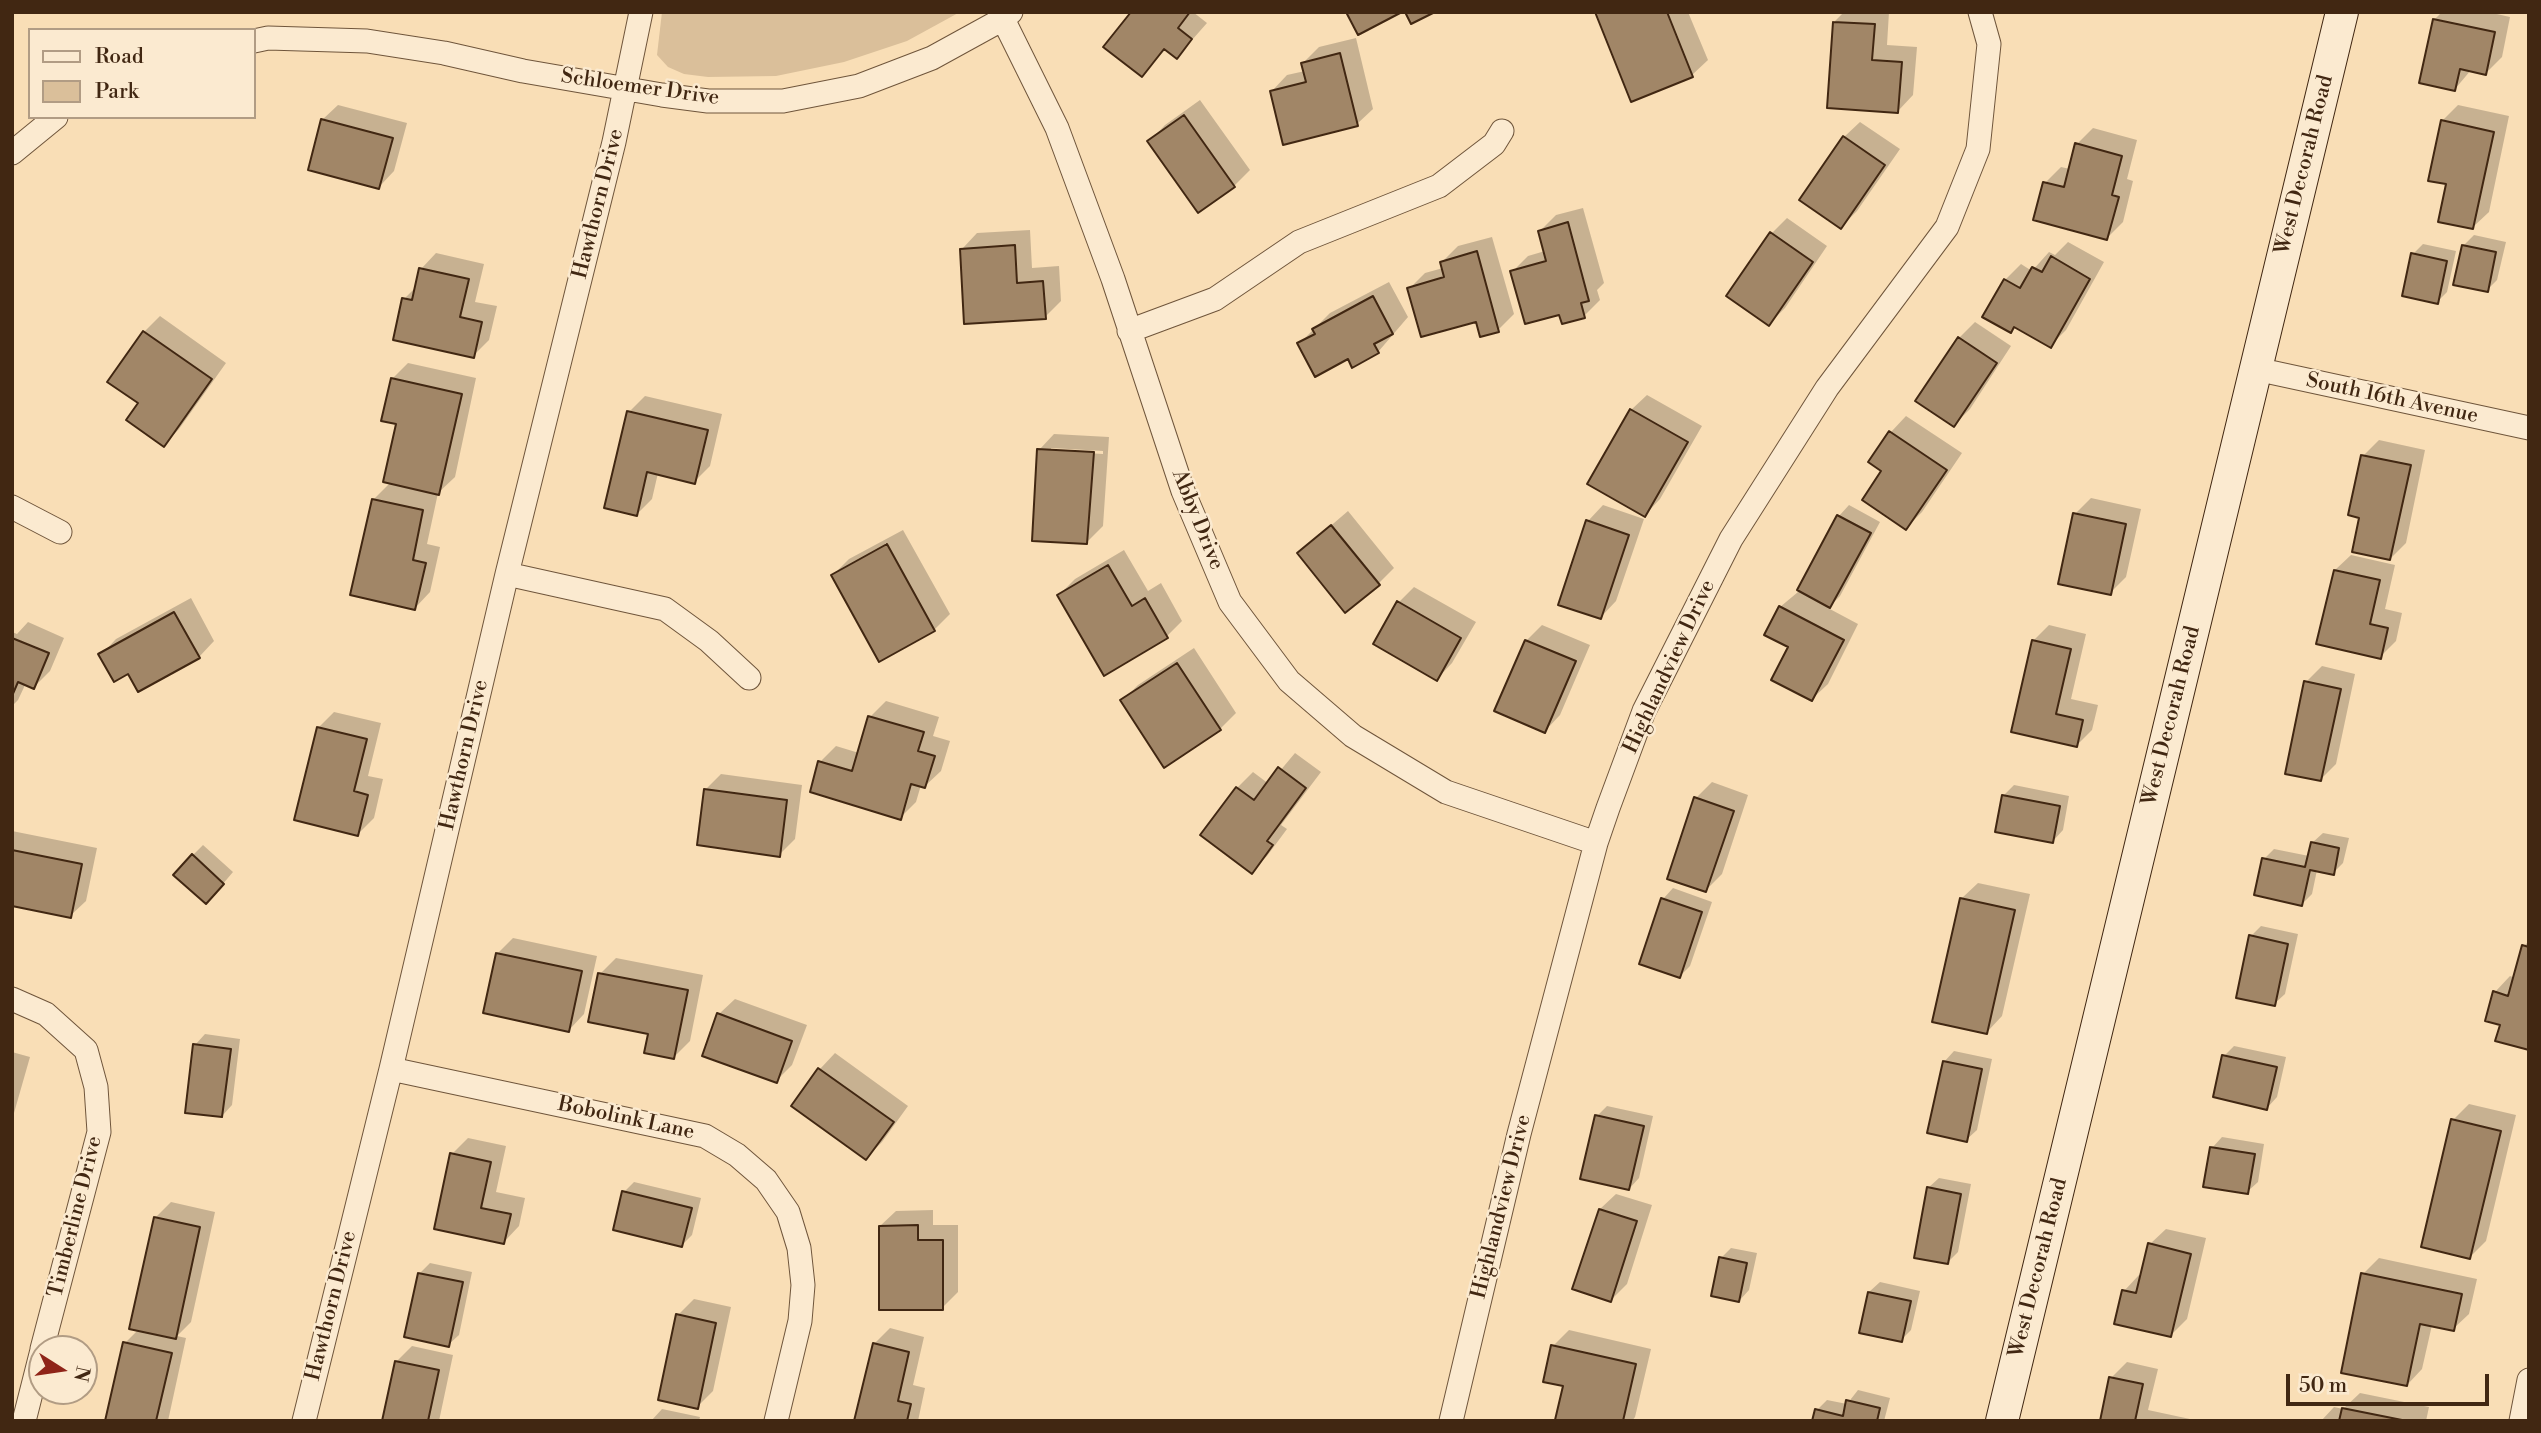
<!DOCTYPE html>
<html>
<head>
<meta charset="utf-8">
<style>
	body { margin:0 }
	#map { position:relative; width:2541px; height:1433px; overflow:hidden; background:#f9deb6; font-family:"Libre Bodoni",serif }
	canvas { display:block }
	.frame { position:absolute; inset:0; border:14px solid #412712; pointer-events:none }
	.legend { position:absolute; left:28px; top:28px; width:228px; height:91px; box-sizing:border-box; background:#fbead0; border:2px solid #b19c84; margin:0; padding:9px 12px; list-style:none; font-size:21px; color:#412712 }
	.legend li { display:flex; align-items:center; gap:14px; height:35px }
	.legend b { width:35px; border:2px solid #b19c84 }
	.north { position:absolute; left:28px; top:1335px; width:70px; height:70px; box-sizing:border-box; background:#fbead0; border:2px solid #b19c84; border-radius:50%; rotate:102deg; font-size:19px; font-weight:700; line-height:28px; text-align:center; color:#412712 }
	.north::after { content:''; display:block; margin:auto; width:24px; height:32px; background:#8f2418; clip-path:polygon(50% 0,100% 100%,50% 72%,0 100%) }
	.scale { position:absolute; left:2286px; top:1374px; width:203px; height:32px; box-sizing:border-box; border:4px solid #412712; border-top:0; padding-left:9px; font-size:21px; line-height:24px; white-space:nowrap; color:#412712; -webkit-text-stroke:5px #fbead0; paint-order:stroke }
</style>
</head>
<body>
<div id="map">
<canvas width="2541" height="1433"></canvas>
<div class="frame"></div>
<ul class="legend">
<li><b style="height:9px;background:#fbead0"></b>Road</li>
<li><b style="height:19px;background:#dabf9a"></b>Park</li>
</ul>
<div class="north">N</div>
<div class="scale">50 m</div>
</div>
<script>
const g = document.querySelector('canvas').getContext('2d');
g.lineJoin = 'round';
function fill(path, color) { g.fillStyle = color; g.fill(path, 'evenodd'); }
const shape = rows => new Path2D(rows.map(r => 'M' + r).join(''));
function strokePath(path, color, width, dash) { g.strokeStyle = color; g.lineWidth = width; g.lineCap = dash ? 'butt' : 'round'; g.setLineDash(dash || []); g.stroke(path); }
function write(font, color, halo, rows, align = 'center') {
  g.font = font + ' "Libre Bodoni",serif'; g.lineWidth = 5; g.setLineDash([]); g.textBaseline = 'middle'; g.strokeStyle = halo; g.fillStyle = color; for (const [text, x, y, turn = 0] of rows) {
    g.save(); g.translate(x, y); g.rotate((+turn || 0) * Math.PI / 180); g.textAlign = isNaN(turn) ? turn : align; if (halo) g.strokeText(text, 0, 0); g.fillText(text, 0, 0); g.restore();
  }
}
fill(shape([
	[662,12,960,12,907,41,844,62,776,76,708,77,684,74,668,67,657,55]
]), '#dabf9a');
fill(shape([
	[1133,12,1193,12,1207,23,1177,57,1166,49,1142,75],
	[1597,12,1688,12,1708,60,1692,75],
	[1844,12,1889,12,1887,45,1917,47,1913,95,1898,111,1834,22],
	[2442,12,2488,12,2510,17,2502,57,2486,73,2471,70,2455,89,2434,20],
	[1356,38,1373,109,1357,124,1272,91,1287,75,1305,71,1303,63,1319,47],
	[1200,100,1250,170,1234,186,1199,211,1150,141,1165,125],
	[338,105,407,123,394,171,379,187,322,120],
	[2458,105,2509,116,2489,212,2473,227,2442,121],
	[1860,122,1900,149,1857,211,1841,227,1844,137],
	[2093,128,2137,140,2127,179,2133,181,2123,222,2107,238,2045,183,2061,167,2070,169,2077,144],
	[1583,208,1604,283,1597,290,1600,300,1584,316,1560,312,1512,272,1528,256,1545,251,1540,231,1556,215],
	[1787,218,1827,246,1785,308,1769,324,1771,234],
	[1030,230,1032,268,1059,266,1061,301,1045,317,962,249,977,233],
	[2474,235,2506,242,2497,280,2487,290,2463,246],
	[1492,237,1514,314,1498,330,1409,289,1425,273,1443,268,1442,262,1458,246],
	[2068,242,2104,262,2066,330,2050,346,2016,326,2010,331,2005,280,2021,264,2032,271,2049,252,2055,255],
	[2423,244,2456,251,2447,292,2437,302,2413,254],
	[436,253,484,264,475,302,497,306,489,340,473,356,404,299,417,286,421,269],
	[1389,282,1408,317,1378,352,1348,357,1299,344,1330,313],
	[160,316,226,363,179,429,164,445,140,403,144,332],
	[1975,322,2011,346,1970,409,1954,425,1959,338],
	[408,363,476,378,455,477,438,493,427,544,440,547,430,592,415,608,373,500,391,482,398,423,392,379],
	[1647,395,1702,426,1660,499,1645,515,1631,410],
	[645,396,722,414,710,466,694,482,658,473,652,499,637,514,629,412],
	[1906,416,1962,453,1922,512,1906,528,1883,471,1870,462,1891,432],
	[1054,434,1109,437,1103,526,1087,542,1039,450],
	[1051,448,1103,451,1103,454,1051,451],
	[2379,440,2425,450,2406,543,2390,559,2361,516,2363,456],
	[2091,498,2141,509,2126,577,2110,593,2075,514],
	[1603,505,1644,519,1616,601,1601,617,1588,521],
	[1849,505,1880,522,1840,596,1828,608,1858,624,1828,684,1812,699,1790,647,1780,607,1798,592,1839,516],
	[1348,511,1394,568,1378,584,1299,553],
	[903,530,950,614,934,630,833,575,849,559],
	[1124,550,1148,591,1161,583,1182,621,1167,636,1059,595,1075,579],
	[2351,555,2395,565,2385,609,2402,613,2396,641,2380,657,2335,570],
	[1414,587,1476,622,1452,663,1437,679,1399,602],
	[191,598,214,641,199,657,129,672,101,655,116,639],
	[28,622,64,638,50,671,34,687,26,683,18,700,12,706,12,632,17,634],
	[1542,625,1590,645,1560,715,1545,731,1526,641],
	[2049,625,2086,634,2071,699,2098,705,2092,730,2076,746,2013,731,2033,641],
	[1194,648,1236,713,1220,729,1122,701,1138,685],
	[2322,666,2355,674,2336,764,2320,780,2306,682],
	[886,701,939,717,933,736,950,741,941,771,925,786,921,785,916,802,900,818,820,762,836,746,859,753,870,717],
	[334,712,381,723,368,776,383,779,374,818,358,834,319,727],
	[1295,753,1321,772,1281,825,1287,829,1267,856,1251,871,1203,835,1237,788,1253,772,1269,784],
	[721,774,802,785,795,839,779,855,706,789],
	[1712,782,1748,795,1722,874,1706,890,1696,798],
	[2014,785,2069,796,2063,830,2053,841,2003,796],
	[12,831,97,848,86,901,70,916,12,905],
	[2323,833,2349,838,2343,863,2333,873,2317,870,2312,894,2302,904,2264,859,2274,849,2309,856,2312,843],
	[203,845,233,872,216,892,193,855],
	[1978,883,2030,894,2002,1016,1987,1032,1962,898],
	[1673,888,1712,902,1690,966,1680,976,1663,899],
	[2261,926,2298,934,2285,994,2274,1004,2251,936],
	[513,938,597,956,584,1014,569,1030,497,954],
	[2529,941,2529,1048,2502,1024,2495,992,2510,976,2515,978,2524,946],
	[616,958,703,975,690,1041,674,1057,600,974],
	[735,999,807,1025,792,1065,776,1081,719,1014],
	[205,1034,240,1039,232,1105,222,1116,195,1045],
	[2234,1046,2286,1057,2277,1097,2267,1108,2224,1056],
	[1954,1051,1992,1059,1977,1130,1966,1140,1944,1062],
	[12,1052,30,1057,12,1120],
	[835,1053,908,1106,882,1142,866,1158,794,1105,820,1069],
	[2469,1104,2516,1115,2486,1241,2470,1257,2453,1120],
	[1607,1106,1653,1116,1639,1178,1629,1189,1597,1116],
	[2222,1137,2264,1144,2258,1182,2247,1192,2212,1148],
	[468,1138,506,1146,496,1192,525,1198,519,1226,504,1242,436,1228,452,1154],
	[1939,1178,1971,1184,1958,1252,1948,1262,1928,1188],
	[634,1182,701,1198,692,1235,682,1245,624,1192],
	[1616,1194,1652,1205,1627,1284,1611,1300,1600,1209],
	[171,1202,215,1212,191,1322,177,1336,186,1338,168,1421,107,1421,125,1343,138,1330,155,1218],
	[933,1210,933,1225,958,1225,958,1292,942,1308,880,1226,896,1211],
	[2166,1229,2206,1238,2187,1319,2171,1335,2124,1291,2139,1275,2142,1276,2150,1244],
	[1731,1248,1757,1253,1749,1290,1739,1301,1721,1258],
	[2379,1258,2477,1279,2469,1314,2453,1329,2432,1325,2422,1369,2407,1385,2363,1274],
	[430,1263,472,1272,459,1335,448,1345,420,1273],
	[1880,1282,1920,1291,1911,1330,1901,1340,1869,1292],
	[694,1299,731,1307,713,1391,697,1407,678,1315],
	[890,1328,924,1337,913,1385,925,1388,918,1421,856,1421,874,1344],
	[1569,1330,1651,1349,1635,1417,1632,1421,1557,1419,1565,1385,1553,1346],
	[412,1346,453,1355,439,1421,384,1421,396,1362],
	[2127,1362,2158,1369,2148,1410,2190,1419,2189,1421,2101,1421,2111,1378],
	[1858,1390,1890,1398,1884,1421,1814,1421,1817,1410,1827,1400,1847,1404],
	[2360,1393,2429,1407,2426,1421,2321,1421,2334,1407,2343,1409],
	[662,1409,700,1417,699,1421,651,1421]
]), '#0003');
const building = shape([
	[1131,12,1190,12,1178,28,1192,39,1177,59,1164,49,1142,77,1103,47,1131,12],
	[1346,12,1402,12,1358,35,1346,12],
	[1405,12,1435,12,1411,24,1405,12],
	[1595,12,1667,12,1693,77,1631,102,1595,12],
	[2433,19,2495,32,2486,75,2460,69,2455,91,2419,83,2433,19],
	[1833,22,1875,24,1872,60,1902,62,1898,113,1827,108,1833,22],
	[1340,53,1358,126,1283,145,1270,91,1306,82,1301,63,1340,53],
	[1184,115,1235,187,1198,213,1147,141,1184,115],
	[321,119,393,138,379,189,308,170,321,119],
	[2441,120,2494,132,2473,229,2438,222,2446,184,2428,181,2441,120],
	[1843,136,1885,165,1841,229,1799,200,1843,136],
	[2075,143,2122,156,2112,195,2119,197,2107,240,2033,220,2043,182,2064,187,2075,143],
	[1568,222,1589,301,1581,303,1585,318,1562,324,1559,315,1525,324,1510,271,1546,261,1538,231,1568,222],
	[1770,232,1813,262,1769,326,1726,296,1770,232],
	[1015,245,1017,283,1043,281,1046,319,964,324,960,249,1015,245],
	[2462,245,2496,252,2488,292,2453,285,2462,245],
	[1477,251,1499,332,1480,337,1476,322,1421,337,1407,288,1444,277,1440,262,1477,251],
	[2411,253,2447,261,2438,304,2402,296,2411,253],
	[2051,256,2090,279,2051,348,2014,327,2011,333,1982,317,2004,279,2020,288,2032,267,2042,272,2051,256],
	[419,268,469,279,460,317,482,322,474,358,393,340,402,298,412,300,419,268],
	[1373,296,1393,334,1374,344,1379,353,1352,368,1348,359,1315,377,1297,343,1315,334,1312,329,1373,296],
	[143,331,212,379,164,447,126,420,138,403,107,382,143,331],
	[1958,337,1997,363,1954,427,1915,401,1958,337],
	[391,378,462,394,439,495,383,482,396,424,381,421,391,378],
	[1630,409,1688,442,1645,517,1587,484,1630,409],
	[627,411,708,430,695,484,647,472,637,516,604,508,627,411],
	[1889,431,1947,470,1906,530,1862,500,1881,471,1868,462,1889,431],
	[1037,449,1094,452,1087,544,1032,541,1037,449],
	[2361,455,2411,465,2390,560,2352,552,2359,518,2348,515,2361,455],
	[372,499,423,510,413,560,426,563,415,610,350,595,372,499],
	[2073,513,2126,524,2111,595,2058,584,2073,513],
	[1837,515,1871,533,1830,608,1797,590,1837,515],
	[1586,520,1629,535,1601,619,1558,605,1586,520],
	[1331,525,1380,585,1345,613,1297,553,1331,525],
	[887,544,935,631,879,662,831,575,887,544],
	[1108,565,1132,606,1145,598,1168,638,1104,676,1057,595,1108,565],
	[2334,570,2380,580,2370,624,2388,628,2381,659,2316,644,2334,570],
	[1397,601,1461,638,1437,681,1373,644,1397,601],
	[1779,606,1844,640,1812,701,1771,680,1788,647,1764,635,1779,606],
	[174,612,200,658,138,692,128,674,114,682,98,654,174,612],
	[12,638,49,653,34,689,18,682,12,696,12,638],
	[1525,640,1576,661,1545,733,1494,711,1525,640],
	[2032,640,2071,649,2056,714,2083,720,2077,747,2011,732,2032,640],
	[1177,663,1221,730,1164,768,1120,700,1177,663],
	[2304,681,2341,689,2321,781,2285,774,2304,681],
	[868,716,924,732,918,751,935,756,925,788,911,784,901,820,810,792,818,761,852,771,868,716],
	[317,727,367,739,354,791,368,795,358,836,294,820,317,727],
	[1278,767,1306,788,1267,841,1273,845,1252,874,1200,835,1236,787,1254,800,1278,767],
	[704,789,787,800,780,857,697,845,704,789],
	[2002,795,2060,806,2053,843,1995,832,2002,795],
	[1694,797,1734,811,1706,892,1667,879,1694,797],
	[2311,842,2339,848,2334,875,2310,870,2302,906,2254,895,2262,858,2305,867,2311,842],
	[12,850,82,864,71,918,12,906,12,850],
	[192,854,224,884,206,904,173,875,192,854],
	[1661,898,1702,912,1680,978,1639,964,1661,898],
	[1960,898,2015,910,1987,1034,1932,1022,1960,898],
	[2249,935,2288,944,2275,1006,2236,998,2249,935],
	[2522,945,2529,947,2529,1050,2495,1041,2500,1025,2485,1021,2493,991,2508,996,2522,945],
	[496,953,582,971,569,1032,483,1013,496,953],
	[598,973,688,990,674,1059,644,1053,648,1034,588,1022,598,973],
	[717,1013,792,1041,777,1083,702,1056,717,1013],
	[193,1044,231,1049,222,1117,185,1113,193,1044],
	[2222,1055,2277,1067,2267,1110,2213,1097,2222,1055],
	[1943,1061,1982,1069,1967,1142,1927,1133,1943,1061],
	[818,1068,894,1122,866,1160,791,1106,818,1068],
	[1595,1115,1644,1126,1629,1190,1580,1179,1595,1115],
	[2451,1119,2501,1131,2470,1259,2421,1247,2451,1119],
	[2210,1147,2255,1154,2248,1194,2203,1187,2210,1147],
	[450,1153,491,1162,481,1208,511,1214,504,1244,434,1229,450,1153],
	[1927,1187,1961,1194,1948,1264,1914,1258,1927,1187],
	[622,1191,692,1208,682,1247,613,1230,622,1191],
	[1599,1209,1637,1221,1611,1302,1572,1289,1599,1209],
	[154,1217,200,1227,176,1339,129,1329,154,1217],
	[918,1225,918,1240,943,1240,943,1310,879,1310,879,1226,918,1225],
	[2148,1243,2191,1254,2171,1337,2114,1324,2122,1290,2136,1293,2148,1243],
	[1719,1257,1747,1263,1739,1302,1711,1296,1719,1257],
	[418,1273,463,1282,449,1347,404,1337,418,1273],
	[2361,1273,2462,1294,2454,1331,2420,1324,2407,1386,2341,1373,2361,1273],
	[1868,1292,1911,1301,1902,1342,1859,1333,1868,1292],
	[676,1314,716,1323,698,1409,658,1400,676,1314],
	[123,1342,172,1353,156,1421,105,1421,123,1342],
	[873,1343,909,1352,898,1401,911,1404,907,1421,854,1421,873,1343],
	[1551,1345,1636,1364,1623,1421,1555,1420,1563,1386,1543,1382,1551,1345],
	[395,1361,439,1370,428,1421,382,1421,395,1361],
	[2109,1377,2143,1384,2135,1421,2100,1421,2109,1377],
	[1846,1400,1880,1408,1877,1421,1812,1421,1815,1409,1843,1416,1846,1400],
	[2342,1408,2407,1421,2339,1421,2342,1408]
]);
fill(building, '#a18667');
strokePath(building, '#412712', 2);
const street = shape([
	[1003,19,1057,128,1113,279,1183,491,1230,602,1289,681,1353,736,1446,792,1596,843],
	[254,41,268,38,367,41,444,53,523,71,662,95,708,101,783,101,859,86,932,58,1003,19,1011,12],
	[12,153,56,117],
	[1129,331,1215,299,1299,242,1439,186,1494,144,1502,131],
	[2256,369,2529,428],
	[12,507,60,532],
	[507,574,665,609,709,641,749,678],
	[12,999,46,1014,86,1050,96,1087,99,1132,42,1349],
	[391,1069,705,1136,737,1155,766,1180,788,1212,799,1248,803,1285,800,1321,776,1421],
	[24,1421,42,1350],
	[304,1421,391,1069,507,574,614,142,641,12],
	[1451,1421,1519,1134,1596,843,1608,808,1644,711,1731,539,1827,388,1947,227,1978,149,1989,44,1980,12],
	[2521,1421,2529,1380]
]);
const secondary = shape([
	[2002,1421,2342,12]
]);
strokePath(street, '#6f553b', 25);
strokePath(secondary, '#412712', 34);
strokePath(street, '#fbead0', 23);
strokePath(secondary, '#fbead0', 32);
write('21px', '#412712', '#fbead0', [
	["Schloemer Drive",640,88,8],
	["West Decorah Road",2305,165,-76],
	["Hawthorn Drive",599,204,-76],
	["South 16th Avenue",2392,399,12],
	["Abby Drive",1197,520,68],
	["Highlandview Drive",1670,667,-65],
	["West Decorah Road",2172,716,-76],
	["Hawthorn Drive",465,755,-77],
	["Bobolink Lane",626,1119,12],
	["Highlandview Drive",1502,1207,-76],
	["Timberline Drive",76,1217,-76],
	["West Decorah Road",2039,1268,-76],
	["Hawthorn Drive",332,1306,-76]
]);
</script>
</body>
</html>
